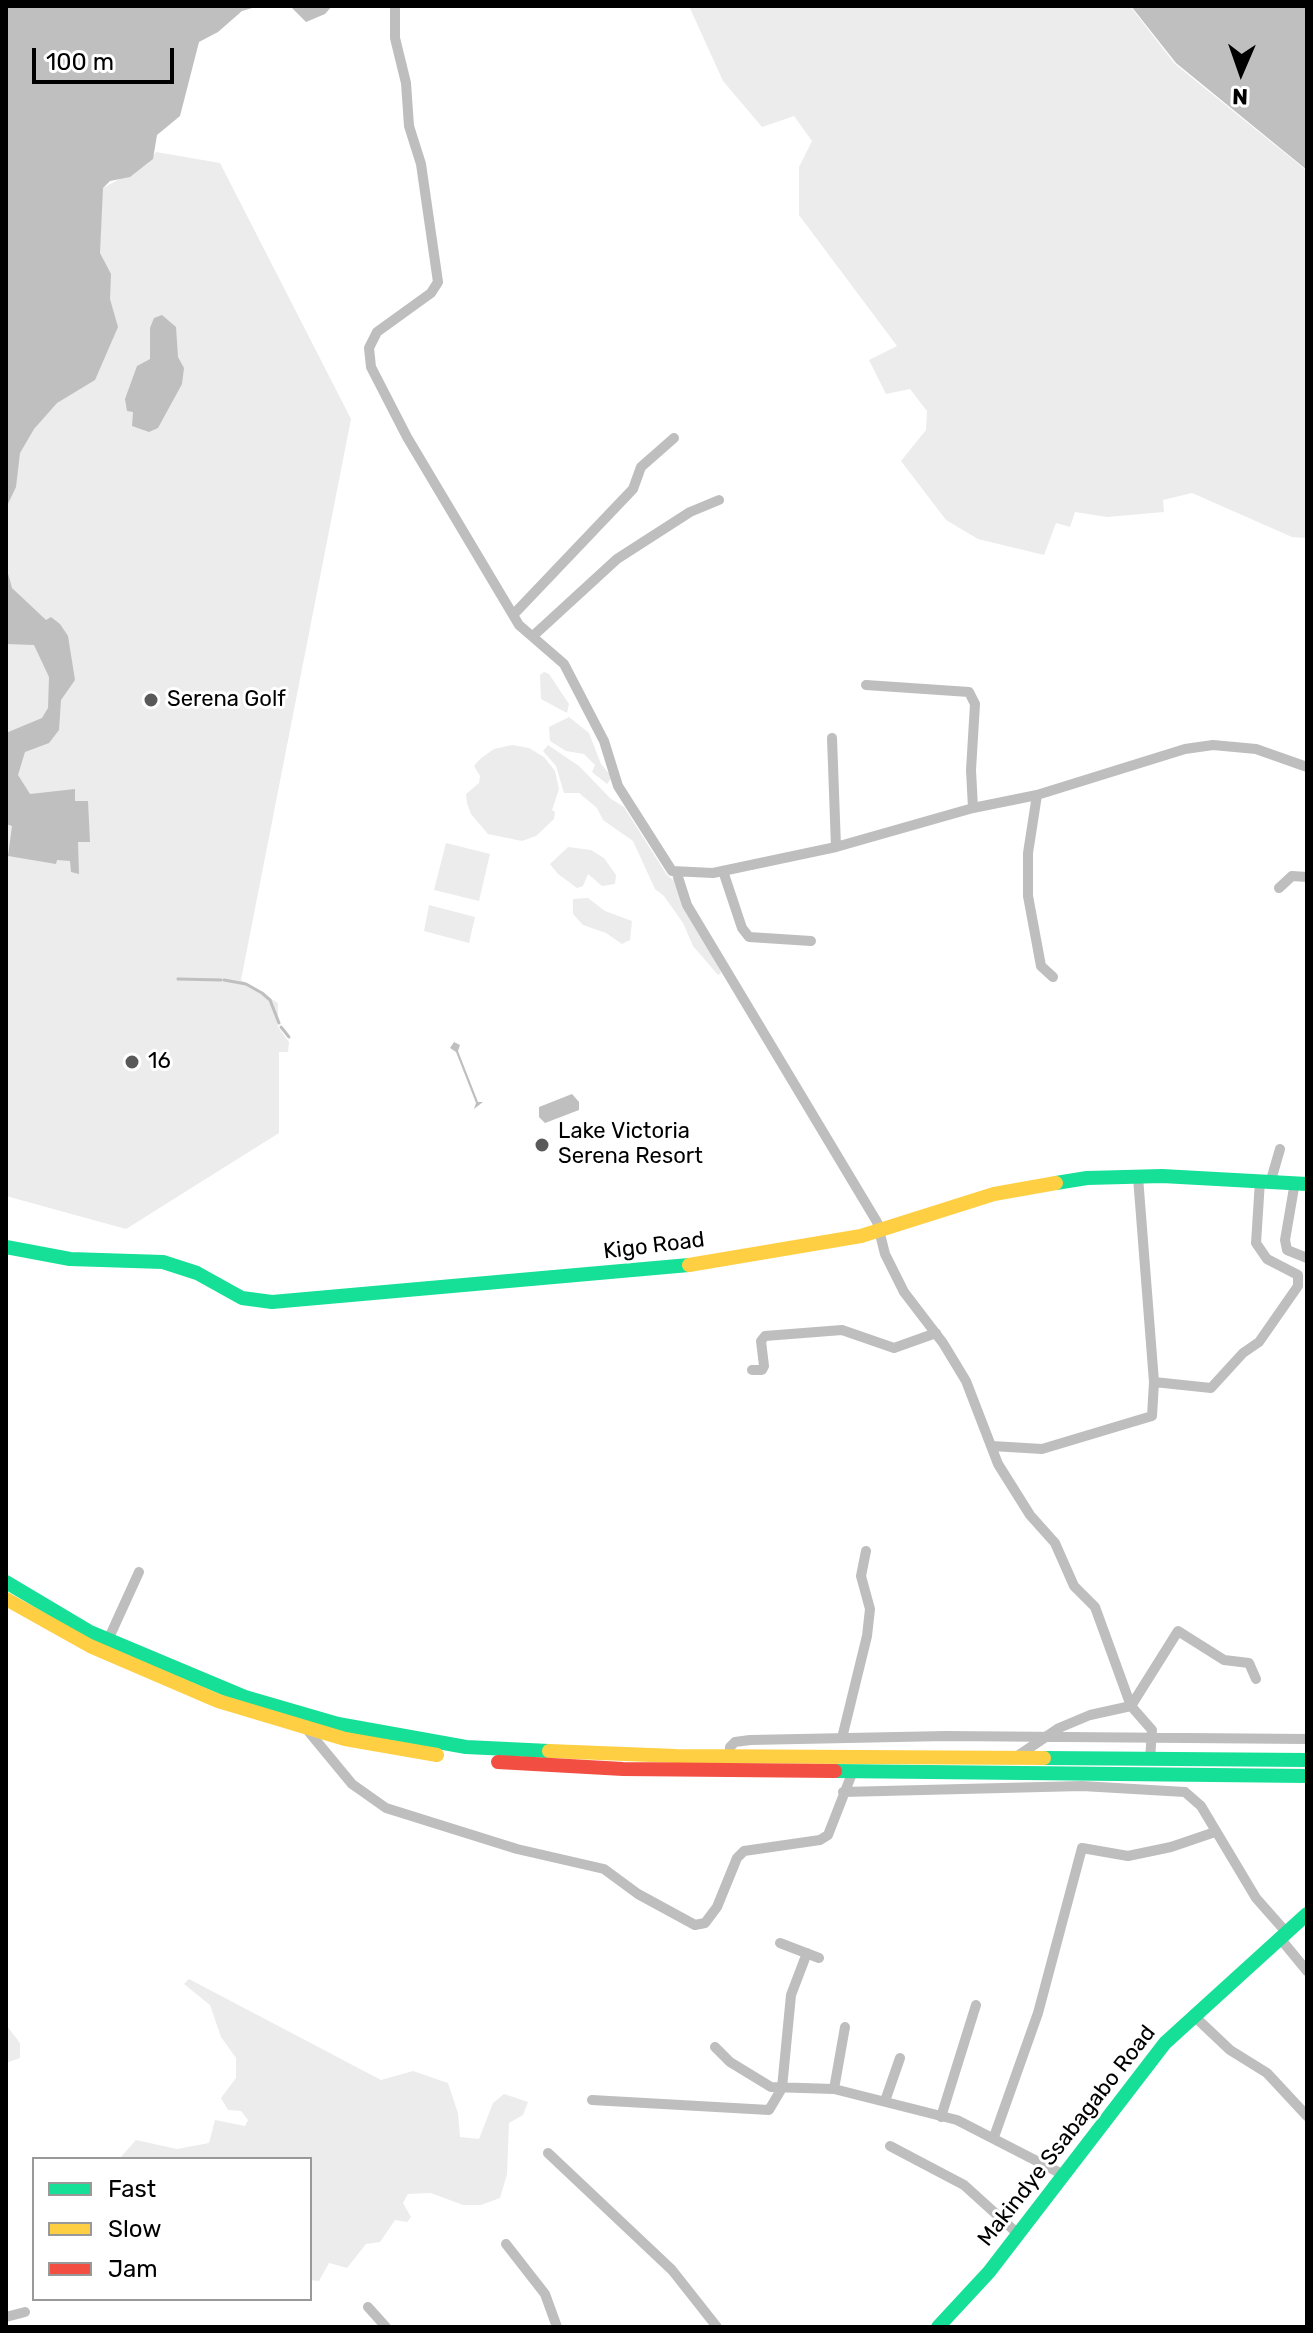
<!DOCTYPE html>
<html>
<head>
<meta charset="utf-8">
<style>
	body { margin:0 }
	#map { position:relative; width:1313px; height:2333px; overflow:hidden; background:#fff; font-family:Rubik,sans-serif }
	canvas { display:block }
	.frame { position:absolute; inset:0; border:8px solid #000; pointer-events:none }
	.legend { position:absolute; left:32px; top:2157px; width:280px; height:144px; box-sizing:border-box; background:#fff; border:2px solid #999; margin:0; padding:10px 14px; list-style:none; font-size:24px; color:#000 }
	.legend li { display:flex; align-items:center; gap:16px; height:40px }
	.legend b { width:40px; border:2px solid #999 }
	.north { position:absolute; left:1201px; top:32px; width:80px; height:80px; -webkit-text-stroke:6px #fff; paint-order:stroke; rotate:182deg; font-size:22px; font-weight:700; line-height:32px; text-align:center; color:#000 }
	.north::after { content:''; display:block; margin:auto; width:28px; height:36px; background:#000; clip-path:polygon(50% 0,100% 100%,50% 72%,0 100%) }
	.scale { position:absolute; left:32px; top:48px; width:142px; height:36px; box-sizing:border-box; border:4px solid #000; border-top:0; padding-left:10px; font-size:24px; line-height:28px; white-space:nowrap; color:#000; -webkit-text-stroke:6px #fff; paint-order:stroke }
</style>
</head>
<body>
<div id="map">
<canvas width="1313" height="2333"></canvas>
<div class="frame"></div>
<ul class="legend">
<li><b style="height:10px;background:#16e098"></b>Fast</li>
<li><b style="height:10px;background:#ffcf43"></b>Slow</li>
<li><b style="height:10px;background:#f24e42"></b>Jam</li>
</ul>
<div class="north">N</div>
<div class="scale">100 m</div>
</div>
<script>
const g = document.querySelector('canvas').getContext('2d');
g.lineJoin = 'round';
function fill(path, color) { g.fillStyle = color; g.fill(path, 'evenodd'); }
const shape = rows => new Path2D(rows.map(r => 'M' + r).join(''));
function strokePath(path, color, width, dash) { g.strokeStyle = color; g.lineWidth = width; g.lineCap = dash ? 'butt' : 'round'; g.setLineDash(dash || []); g.stroke(path); }
function write(font, color, halo, rows, align = 'center') {
  g.font = font + ' Rubik,sans-serif'; g.lineWidth = 6; g.setLineDash([]); g.textBaseline = 'middle'; g.strokeStyle = halo; g.fillStyle = color; for (const [text, x, y, turn = 0] of rows) {
    g.save(); g.translate(x, y); g.rotate((+turn || 0) * Math.PI / 180); g.textAlign = isNaN(turn) ? turn : align; if (halo) g.strokeText(text, 0, 0); g.fillText(text, 0, 0); g.restore();
  }
}
fill(shape([
	[689,6,1130,6,1175,64,1307,171,1307,538,1292,537,1192,493,1163,500,1164,512,1107,517,1075,512,1070,527,1056,523,1044,555,978,539,946,520,901,461,926,430,927,411,910,389,886,394,869,360,897,346,799,215,799,167,812,141,794,116,762,127,723,81],
	[156,152,220,163,351,419,241,980,278,1003,278,1027,289,1042,288,1052,279,1052,279,1133,126,1229,6,1196,6,187,103,188,147,164],
	[544,672,549,674,569,704,567,713,541,699,540,675],
	[569,717,589,733,601,764,612,777,607,784,592,772,595,765,584,754,566,751,550,741,549,727],
	[512,745,529,748,544,757,555,771,559,789,552,810,555,812,554,819,536,836,522,841,488,834,471,814,467,803,466,794,479,783,480,776,474,766,480,759,494,749],
	[548,745,579,766,611,799,624,807,667,875,677,883,714,953,721,973,718,975,693,946,683,923,664,896,655,889,633,841,603,820,597,808,579,793,564,793,556,766,543,751],
	[446,843,490,854,479,901,434,890],
	[568,847,591,850,604,858,616,875,615,884,602,886,588,874,583,886,577,888,558,874,550,864],
	[588,898,605,911,632,921,630,940,622,944,606,933,583,925,573,914,573,899],
	[429,905,475,917,469,943,424,931],
	[189,1979,381,2080,413,2071,448,2083,458,2113,460,2137,479,2139,493,2103,504,2094,528,2102,523,2115,509,2123,507,2174,500,2198,481,2205,463,2205,431,2193,408,2194,403,2203,411,2217,407,2222,395,2220,380,2242,366,2244,347,2268,329,2263,319,2281,310,2280,310,2159,119,2159,136,2140,177,2149,209,2143,215,2120,245,2126,248,2120,241,2111,228,2110,221,2098,236,2078,236,2058,221,2037,210,2005,184,1984],
	[7,2026,20,2043,20,2058,6,2063]
]), '#ececec');
fill(shape([
	[6,6,259,6,242,11,218,32,199,42,180,116,157,135,153,159,130,177,110,181,103,188,100,253,111,274,110,299,118,327,95,380,57,403,34,429,20,453,16,487,6,508],
	[290,6,332,6,325,14,306,22],
	[1131,6,1307,6,1307,170,1176,63],
	[162,315,176,327,178,357,184,368,182,384,158,428,149,432,132,426,133,412,127,411,125,399,137,366,150,359,150,328,154,318],
	[6,566,12,588,46,620,51,617,60,624,68,636,75,680,61,700,59,730,49,743,25,752,18,775,30,794,75,789,75,801,88,801,90,842,78,842,79,874,71,872,70,861,57,860,56,864,8,856,12,826,6,824,6,733,42,718,48,708,49,677,34,645,6,644],
	[454,1042,460,1045,458,1051,478,1102,483,1102,474,1109,476,1103,456,1052,450,1048],
	[572,1094,579,1102,579,1110,545,1123,539,1117,539,1107]
]), '#bfbfbf');
strokePath(shape([
	[178,979,221,980],
	[224,980,246,984,262,993,270,1000,279,1023],
	[281,1027,289,1037]
]), '#bfbfbf', 3);
strokePath(shape([
	[395,6,395,38,406,83,409,126,421,164,438,282,431,293,377,332,369,348,371,367,407,437,519,625,564,664,604,741,618,786,672,871,713,873,836,847,973,808,1037,795,1185,749,1213,745,1256,749,1307,767],
	[513,615,633,489,641,467,674,438],
	[533,636,617,559,690,512,719,500],
	[866,685,969,692,975,704,971,770,973,808],
	[832,738,836,847],
	[1037,795,1028,853,1028,896,1041,966,1053,977],
	[723,871,742,928,749,937,811,941],
	[677,874,687,905,877,1222,885,1254,904,1292,943,1343,966,1381,998,1464,1030,1515,1055,1543,1074,1586,1095,1607,1131,1706,1152,1730,1150,1760],
	[1279,888,1292,876,1307,877],
	[1271,1180,1280,1149],
	[1295,1182,1285,1240,1287,1250,1307,1258],
	[752,1370,762,1370,764,1366,761,1341,765,1336,842,1330,894,1348,936,1333],
	[1154,1382,1211,1388,1243,1353,1259,1342,1298,1286,1298,1275,1267,1259,1256,1243,1260,1181],
	[992,1446,1042,1449,1152,1416,1154,1382,1138,1177],
	[108,1640,139,1572],
	[309,1732,352,1784,386,1808,517,1849,604,1869,638,1894,695,1925,705,1923,717,1907,737,1858,744,1851,820,1840,828,1835,853,1771],
	[842,1738,867,1636,870,1609,861,1576,866,1551],
	[730,1756,730,1747,735,1742,750,1740,946,1736,1307,1739],
	[1016,1757,1059,1728,1090,1715,1131,1706,1178,1631,1224,1660,1249,1663,1256,1679],
	[843,1792,1082,1786,1185,1792,1201,1806,1256,1898,1286,1932],
	[1279,1937,1307,1971],
	[780,1943,819,1958],
	[1193,2015,1230,2050,1267,2073,1307,2116],
	[715,2047,730,2062,771,2087,834,2089,957,2120,1062,2174],
	[834,2089,845,2027],
	[592,2100,769,2110,782,2088,791,1995,807,1953],
	[885,2101,900,2058],
	[941,2117,976,2005],
	[994,2137,1038,2013,1082,1848,1128,1856,1171,1847,1215,1832],
	[890,2146,964,2185,1017,2233],
	[548,2153,672,2270,717,2327],
	[506,2244,545,2294,557,2327],
	[368,2307,386,2327],
	[6,2317,25,2312]
]), '#bebebe', 10);
strokePath(shape([
	[1056,1183,1087,1178,1162,1176,1307,1184],
	[6,1247,70,1259,163,1262,197,1273,242,1298,272,1302,689,1265],
	[6,1582,90,1632,245,1697,338,1724,466,1747,549,1751],
	[1044,1758,1307,1760],
	[835,1771,1307,1776],
	[938,2327,989,2272,1165,2043,1307,1914]
]), '#16e098', 14);
strokePath(shape([
	[689,1265,861,1236,994,1194,1056,1183],
	[6,1599,90,1646,218,1701,345,1739,437,1755],
	[549,1751,676,1756,1044,1758]
]), '#ffcf43', 14);
strokePath(shape([
	[498,1762,623,1769,835,1771]
]), '#f24e42', 14);
for (const [x, y, r, color] of [
	[151,700,8,"#595959"],
	[132,1062,8,"#595959"],
	[542,1145,8,"#595959"]
]) { const dot = new Path2D(); dot.arc(x, y, r, 0, 2 * Math.PI); g.fillStyle = color; g.fill(dot); strokePath(dot, '#fff', 3); }
write('22px', '#000', '#fff', [
	["Serena Golf",167,700],
	["16",148,1062],
	["Lake Victoria",558,1132],
	["Serena Resort",558,1157]
], 'left');
write('22px', '#000', '#fff', [
	["Kigo Road",654,1246,-7],
	["Makindye Ssabagabo Road",1067,2136,-52]
]);
</script>
</body>
</html>
